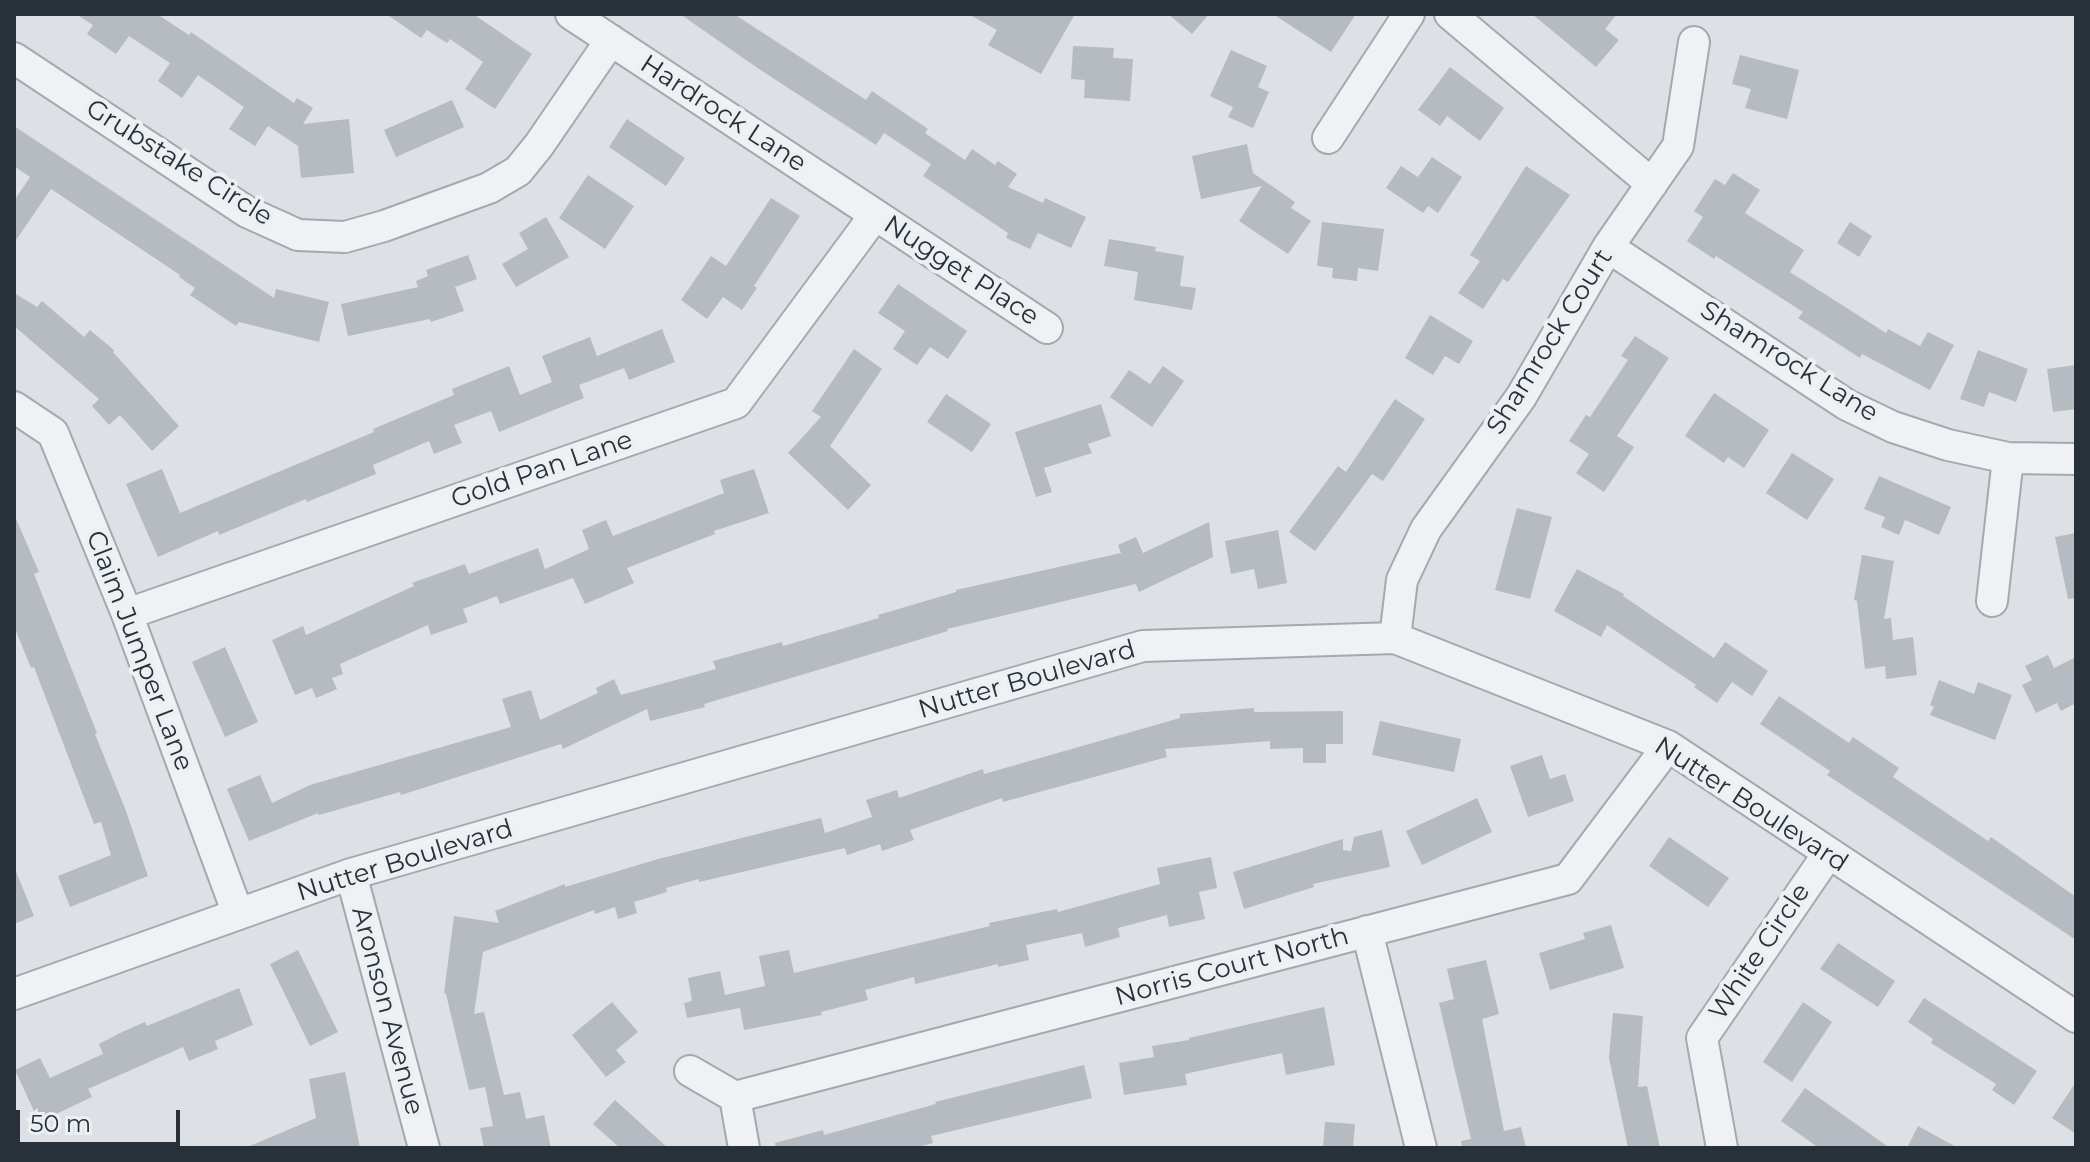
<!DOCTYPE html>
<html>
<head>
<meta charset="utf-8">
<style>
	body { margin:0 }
	#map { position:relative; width:2090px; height:1162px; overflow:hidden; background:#dde1e5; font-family:Montserrat,sans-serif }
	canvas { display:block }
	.frame { position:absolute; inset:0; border:16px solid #283139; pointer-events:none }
	.scale { position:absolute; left:16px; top:1110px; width:164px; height:36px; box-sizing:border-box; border:4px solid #283139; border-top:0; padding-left:10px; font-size:24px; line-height:28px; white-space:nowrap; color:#283139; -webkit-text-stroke:6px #ecf0f3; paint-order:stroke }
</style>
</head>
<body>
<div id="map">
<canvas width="2090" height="1162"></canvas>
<div class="frame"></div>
<div class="scale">50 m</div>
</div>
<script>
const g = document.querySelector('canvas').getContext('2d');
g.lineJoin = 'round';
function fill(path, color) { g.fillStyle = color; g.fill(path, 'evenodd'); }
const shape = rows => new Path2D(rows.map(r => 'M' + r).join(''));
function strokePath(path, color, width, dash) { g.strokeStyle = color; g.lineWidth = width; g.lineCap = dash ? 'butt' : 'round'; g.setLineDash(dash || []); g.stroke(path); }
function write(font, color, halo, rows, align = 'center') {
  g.font = font + ' Montserrat,sans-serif'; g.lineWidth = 8; g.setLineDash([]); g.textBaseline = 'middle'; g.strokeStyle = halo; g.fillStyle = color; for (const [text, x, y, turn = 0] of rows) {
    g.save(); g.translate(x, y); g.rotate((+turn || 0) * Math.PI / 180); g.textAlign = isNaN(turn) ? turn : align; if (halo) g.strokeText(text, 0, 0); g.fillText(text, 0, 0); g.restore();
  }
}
fill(shape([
	[76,14,157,14,189,35,191,32,294,103,297,98,313,108,303,124,349,119,354,173,301,178,298,146,268,126,255,146,229,129,244,107,198,75,182,98,158,81,170,63,129,36,116,54,87,34,93,25],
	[386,14,473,14,532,54,495,109,465,89,483,62,450,39,447,43,427,30,421,38],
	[680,14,734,14,866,100,872,91,928,129,925,133,965,160,972,149,995,165,998,161,1017,174,1008,187,1043,203,1045,198,1086,217,1071,248,1038,233,1030,249,1006,238,1008,233,923,176,931,164,884,133,876,145,759,69],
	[968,14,1075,14,1041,74,988,45,997,30],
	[1168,14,1209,14,1192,34],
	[1273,14,1356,14,1331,52],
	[1532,14,1617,14,1605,29,1619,40,1596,67],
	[1073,46,1114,48,1113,58,1133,59,1130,101,1084,98,1085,80,1071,79],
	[1231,50,1267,66,1258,87,1269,92,1253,128,1228,117,1233,107,1210,96],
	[1740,55,1799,70,1787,119,1745,108,1751,89,1732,84],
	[1450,67,1504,108,1480,141,1447,116,1440,126,1418,110],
	[452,100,464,127,396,157,384,130],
	[627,119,685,158,666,186,609,147],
	[14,126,274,298,276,289,329,302,319,342,239,322,236,326,190,295,195,288,179,277,180,275,51,189,14,243,14,201,30,177,14,166],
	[1247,144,1253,173,1295,202,1291,208,1311,221,1288,254,1239,221,1262,186,1201,199,1192,156],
	[1432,157,1462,177,1438,213,1428,206,1423,213,1386,188,1401,166,1418,177],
	[1526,166,1570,195,1508,282,1503,279,1483,309,1458,293,1480,261,1470,255],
	[1733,173,1760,190,1745,213,1804,250,1790,272,1886,333,1888,329,1920,346,1928,332,1954,345,1930,390,1862,354,1860,358,1798,318,1803,312,1716,256,1714,259,1687,241,1703,217,1694,211,1715,179,1725,185],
	[588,175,634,206,605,249,559,218],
	[771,198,800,216,754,286,757,288,742,310,723,297,707,319,681,300,711,256,726,266],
	[546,217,569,257,516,287,502,264,528,249,519,233],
	[1322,222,1384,229,1378,271,1358,268,1357,281,1332,278,1333,268,1317,266],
	[1850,222,1872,236,1859,257,1837,243],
	[1109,239,1156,247,1155,251,1184,256,1180,286,1196,288,1192,310,1134,300,1138,272,1104,266],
	[468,255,477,279,455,287,464,311,431,322,430,319,348,336,341,304,418,287,416,281,428,276,426,270],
	[898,284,967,331,948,359,930,347,917,365,893,349,905,331,878,313],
	[14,293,37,307,42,301,84,337,90,330,114,350,113,352,179,426,152,451,120,415,109,425,92,406,99,399,14,326],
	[1430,315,1473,341,1459,364,1445,356,1433,375,1405,358],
	[662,329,675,362,629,380,624,368,579,385,584,398,499,432,491,411,454,425,462,443,434,454,429,441,373,465,376,474,307,502,306,499,219,535,218,531,158,557,126,484,162,469,180,513,374,432,373,429,454,395,452,389,509,366,520,395,552,382,542,356,590,337,597,356],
	[1635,336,1669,358,1617,436,1634,447,1604,492,1576,473,1589,454,1569,441,1586,415,1590,417,1628,360,1621,356],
	[854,349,882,369,830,446,871,485,848,510,788,453,821,417,812,411],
	[1978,350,2028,369,2016,402,1989,392,1984,407,1960,399],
	[2076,365,2076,409,2053,412,2047,369],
	[1163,366,1184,381,1152,427,1110,397,1129,370,1150,384],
	[1714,393,1769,430,1744,468,1728,457,1724,463,1685,436],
	[946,394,991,424,972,452,927,422],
	[1395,399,1425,419,1383,481,1372,474,1315,551,1289,532,1338,466,1346,472],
	[1101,404,1111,436,1088,444,1092,453,1044,468,1052,492,1036,497,1015,432],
	[1792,453,1834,479,1807,520,1766,493],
	[754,469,769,513,714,531,715,534,627,568,634,583,585,604,573,578,500,604,497,596,463,609,468,622,431,635,428,625,340,664,343,674,332,678,337,689,316,698,312,688,295,695,272,640,303,626,306,635,414,586,412,583,465,564,469,574,538,548,545,569,589,549,582,530,606,520,613,536,724,493,720,480],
	[1879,476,1951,507,1939,535,1905,520,1899,535,1881,527,1885,517,1864,509],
	[1517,508,1552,517,1530,599,1495,590],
	[14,514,39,572,34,574,97,733,95,734,126,811,148,876,70,907,58,876,111,855,101,822,94,824,34,667,31,668,14,626],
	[1209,522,1213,557,1139,592,1136,584,947,629,948,631,704,704,705,707,650,721,647,709,563,749,561,744,401,795,400,792,319,815,318,813,249,841,227,789,260,775,272,803,310,785,511,727,502,699,531,690,540,720,598,693,596,688,614,679,621,695,716,669,713,661,782,642,783,646,879,618,878,615,956,592,956,590,1121,553,1118,545,1136,537,1143,553],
	[1278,530,1287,583,1258,589,1254,569,1231,574,1225,541],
	[2076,533,2076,598,2068,599,2055,537],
	[1862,555,1894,561,1884,619,1891,618,1893,640,1913,637,1917,675,1886,679,1885,666,1865,669,1857,601,1854,600],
	[1577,569,1624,594,1623,596,1714,658,1725,642,1768,671,1752,696,1732,682,1717,703,1694,687,1696,685,1607,625,1601,637,1554,611],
	[225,647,258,722,225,737,192,662],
	[2048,655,2054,668,2076,657,2076,703,2061,711,2057,703,2036,713,2022,685,2032,680,2025,666],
	[1939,680,1974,694,1978,682,2012,695,1995,740,1930,715,1934,707,1930,705],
	[1779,696,1849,743,1853,737,1899,768,1893,777,1988,841,1991,837,2076,897,2076,940,1827,775,1830,771,1760,724],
	[1254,708,1254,712,1343,711,1343,744,1326,744,1326,763,1303,763,1303,748,1270,749,1270,741,1165,749,1167,757,1003,802,1002,798,910,830,914,840,882,851,880,844,847,855,845,848,699,882,699,879,666,888,667,892,634,902,637,913,618,919,615,907,595,914,594,910,483,952,474,1014,484,1012,504,1095,520,1092,526,1119,544,1115,551,1148,484,1148,480,1128,493,1126,485,1087,469,1090,446,994,444,993,454,916,499,923,495,911,565,884,565,887,658,859,821,818,825,833,872,817,866,800,897,790,899,798,983,769,984,774,1180,718,1180,714],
	[1380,721,1461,739,1454,772,1372,755],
	[1542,755,1550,779,1565,774,1574,801,1528,817,1510,766],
	[1477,798,1492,832,1422,865,1406,831],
	[1382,830,1390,867,1313,884,1314,887,1244,909,1233,872,1343,839,1343,850,1351,851,1354,837],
	[1669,837,1729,878,1708,907,1649,866],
	[1211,857,1217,888,1199,892,1205,919,1169,927,1167,915,1118,928,1120,937,1085,947,1082,933,1026,945,1029,960,998,967,998,964,915,984,914,977,865,990,868,1000,821,1012,822,1015,744,1030,740,1008,687,1018,684,1003,692,1001,688,978,720,971,725,995,765,986,759,956,789,950,794,973,990,926,989,923,1057,909,1058,912,1160,884,1157,868],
	[15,869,34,916,14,924,14,870],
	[1611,925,1624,968,1550,990,1539,953,1585,939,1583,933],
	[1838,943,1895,981,1878,1007,1820,969],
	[298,950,338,1032,310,1046,270,964],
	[1486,960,1499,1014,1482,1019,1504,1131,1521,1127,1526,1148,1462,1148,1461,1141,1471,1139,1439,1003,1454,999,1447,969],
	[239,988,253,1025,215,1041,218,1049,189,1061,183,1047,88,1089,92,1097,39,1122,15,1070,40,1058,50,1078,103,1054,99,1044,122,1032,145,1022,147,1026],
	[1924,998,2037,1071,2014,1105,1992,1090,1996,1084,1931,1043,1933,1039,1908,1022],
	[612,1002,638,1032,616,1050,626,1062,606,1077,572,1035],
	[1803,1002,1832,1022,1792,1082,1763,1062],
	[1324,1007,1335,1065,1286,1075,1282,1053,1185,1074,1187,1085,1124,1095,1119,1063,1154,1057,1152,1046,1189,1040,1189,1038],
	[1613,1013,1643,1016,1638,1087,1647,1086,1660,1148,1628,1148,1609,1058],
	[1084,1065,1092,1098,931,1136,933,1143,914,1148,776,1148,775,1143,823,1130,824,1135,936,1104,935,1102],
	[345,1072,360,1148,245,1148,316,1118,309,1079],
	[2076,1082,2076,1134,2052,1118],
	[1805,1088,1890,1148,1819,1148,1781,1121],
	[615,1100,668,1148,620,1148,593,1124],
	[1325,1122,1355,1124,1353,1148,1323,1148],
	[1918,1126,1958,1148,1907,1148]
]), '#b5bbc1');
const minor = shape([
	[571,14,1047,328],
	[1450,14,1652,184],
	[14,58,247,212,298,235,345,237,384,226,489,188,518,171,539,145,611,40],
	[1328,138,1409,14],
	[1608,247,1847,405,1893,427,1948,445,2008,458,2076,459],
	[14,407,53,433,127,614,238,914],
	[1992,601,2008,458],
	[127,614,736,403,875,215],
	[1395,638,1402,580,1426,529,1521,397,1608,247,1678,146,1694,42],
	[351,874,424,1148],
	[1367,931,1421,1148],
	[14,994,351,874,1143,646,1395,638,1668,746,2076,1017],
	[690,1071,735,1097],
	[735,1097,1568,879,1668,746],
	[735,1097,744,1148],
	[1722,1148,1702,1038,1828,854]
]);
strokePath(minor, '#a3a9ae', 34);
strokePath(minor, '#eff1f4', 30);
write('26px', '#283139', '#ecf0f3', [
	["Hardrock Lane",723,114,33],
	["Grubstake Circle",179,163,32],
	["Nugget Place",961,271,33],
	["Shamrock Court",1550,342,-58],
	["Shamrock Lane",1789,362,32],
	["Gold Pan Lane",542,470,-19],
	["Claim Jumper Lane",139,651,69],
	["Nutter Boulevard",1027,680,-16],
	["Nutter Boulevard",1751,805,33],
	["Nutter Boulevard",405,861,-17],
	["White Circle",1760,952,-56],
	["Norris Court North",1232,967,-15],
	["Aronson Avenue",387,1011,75]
]);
</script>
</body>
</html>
